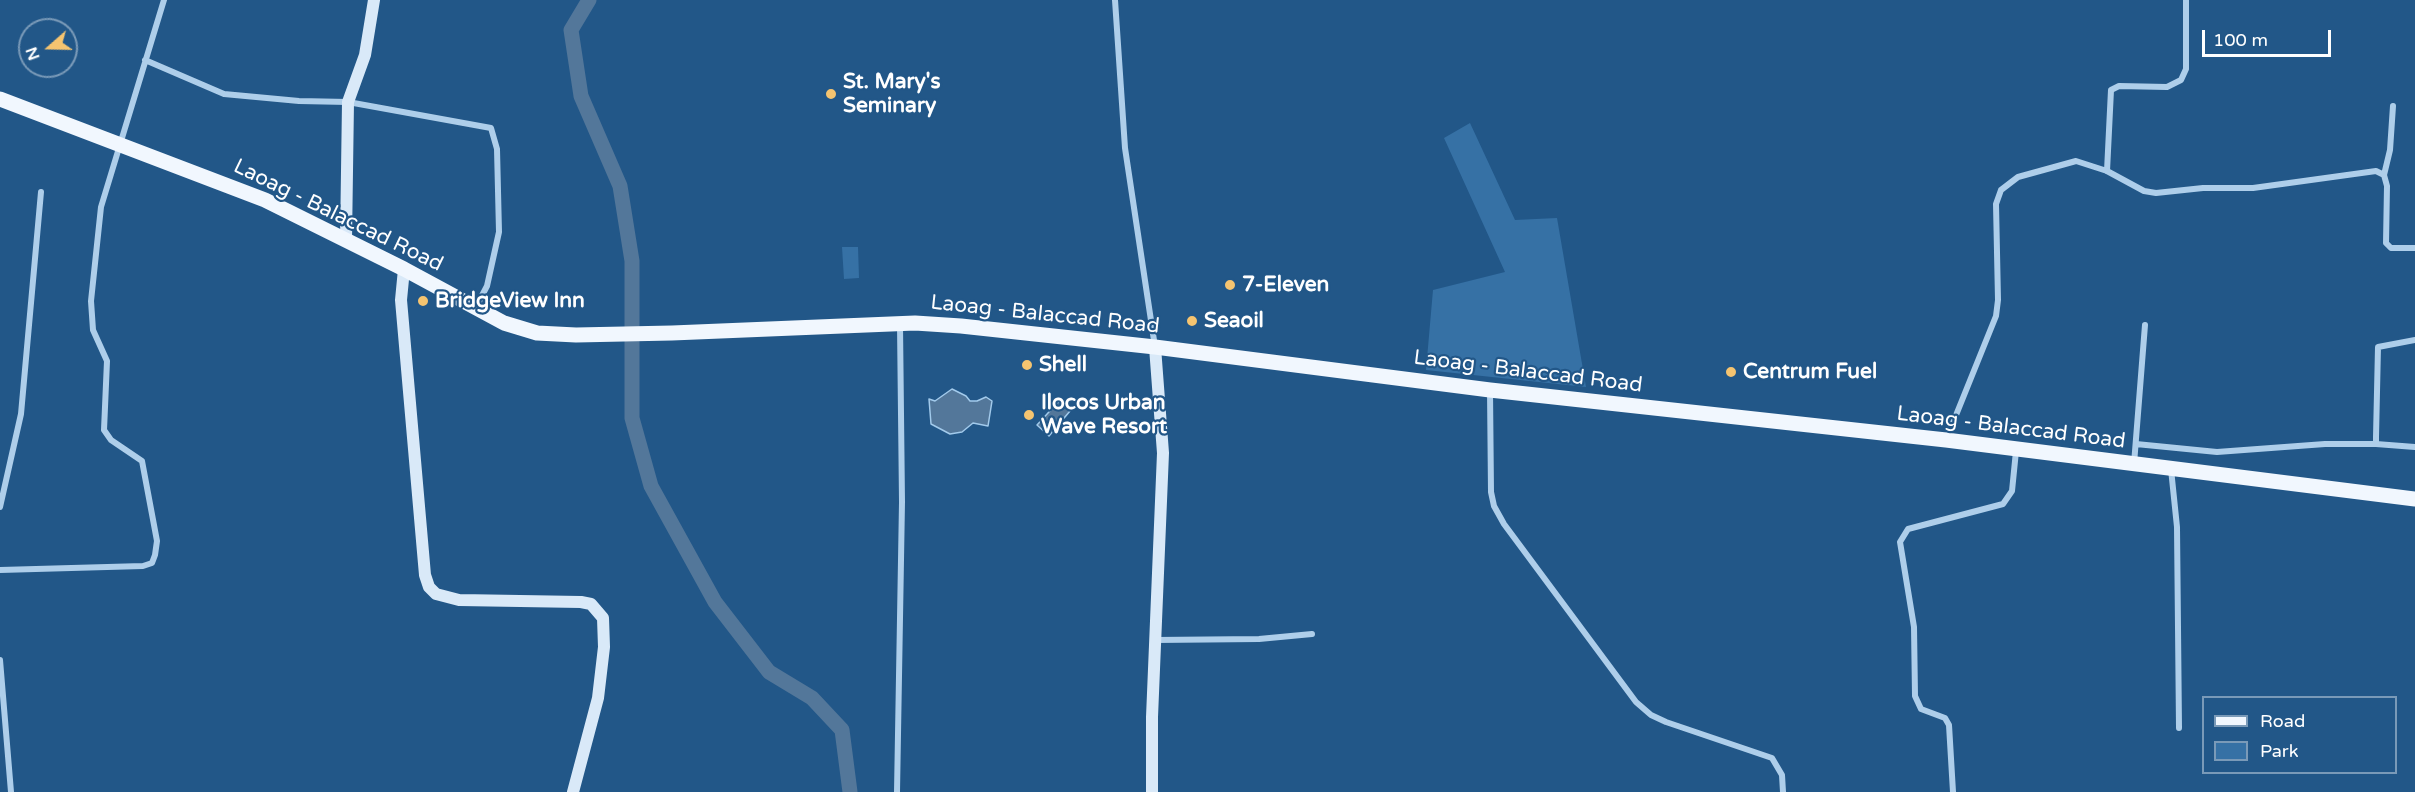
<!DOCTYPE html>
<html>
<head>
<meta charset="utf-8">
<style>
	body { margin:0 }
	#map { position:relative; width:2415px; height:792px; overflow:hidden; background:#225788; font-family:"Varela Round",sans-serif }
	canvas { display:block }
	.legend { position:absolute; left:2202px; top:696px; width:195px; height:78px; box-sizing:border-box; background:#225788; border:2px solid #7a9ab8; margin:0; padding:8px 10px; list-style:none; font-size:18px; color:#fff }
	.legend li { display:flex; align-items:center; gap:12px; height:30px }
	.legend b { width:30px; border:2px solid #7a9ab8 }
	.north { position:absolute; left:18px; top:18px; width:60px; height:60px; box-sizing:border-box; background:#225788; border:2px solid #7a9ab8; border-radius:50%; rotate:250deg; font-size:16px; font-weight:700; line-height:24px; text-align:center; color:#fff }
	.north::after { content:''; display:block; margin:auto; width:21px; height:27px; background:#f5c470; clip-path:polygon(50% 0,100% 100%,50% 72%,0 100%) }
	.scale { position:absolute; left:2202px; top:30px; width:129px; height:27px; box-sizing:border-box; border:3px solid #fff; border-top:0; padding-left:8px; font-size:18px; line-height:21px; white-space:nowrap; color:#fff; -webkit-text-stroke:4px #225788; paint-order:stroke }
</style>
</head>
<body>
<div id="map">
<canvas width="2415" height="792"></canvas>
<ul class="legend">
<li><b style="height:8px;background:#f1f7fe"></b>Road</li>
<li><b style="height:16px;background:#3671a5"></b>Park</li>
</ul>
<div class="north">N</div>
<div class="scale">100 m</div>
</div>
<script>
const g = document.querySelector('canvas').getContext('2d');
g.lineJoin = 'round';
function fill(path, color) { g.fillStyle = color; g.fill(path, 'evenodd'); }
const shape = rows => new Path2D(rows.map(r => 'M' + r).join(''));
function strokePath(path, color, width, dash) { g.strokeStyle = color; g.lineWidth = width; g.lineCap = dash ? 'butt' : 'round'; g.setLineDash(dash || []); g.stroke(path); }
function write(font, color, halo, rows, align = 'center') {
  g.font = font + ' "Varela Round",sans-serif'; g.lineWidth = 4.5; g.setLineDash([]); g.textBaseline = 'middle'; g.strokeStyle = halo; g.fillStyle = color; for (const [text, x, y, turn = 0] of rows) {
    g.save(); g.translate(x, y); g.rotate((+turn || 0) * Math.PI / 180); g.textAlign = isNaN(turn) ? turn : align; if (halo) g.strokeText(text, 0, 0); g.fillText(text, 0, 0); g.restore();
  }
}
fill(shape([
	[1470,123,1515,220,1557,218,1586,387,1426,370,1433,290,1505,272,1444,138],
	[842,247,858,247,859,278,844,279]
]), '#3671a5');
const water = shape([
	[952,389,966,396,970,401,977,401,986,397,992,401,988,426,973,423,962,432,950,434,931,424,929,399,935,401,952,389],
	[1059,401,1070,411,1049,436,1037,425,1059,401]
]);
fill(water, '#53779a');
strokePath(water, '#a2caeb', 1.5);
strokePath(shape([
	[589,0,571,30,581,96,620,186,632,261,632,418,651,486,715,602,769,672,812,698,842,730,850,792]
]), '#53779a', 15);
strokePath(shape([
	[1115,0,1125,148,1155,347],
	[145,60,224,94,299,101,348,102,491,128,497,149,499,232,487,286,476,307],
	[2107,171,2111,90,2119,86,2167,87,2181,80,2186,69,2186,0],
	[2384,175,2390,150,2393,106],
	[2415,340,2378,347,2376,437,2376,444,2415,447],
	[1490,391,1491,492,1494,506,1504,524,1636,702,1651,715,1666,722,1772,758,1782,775,1783,792],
	[1946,440,1996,316,1998,300,1996,204,2001,190,2018,177,2076,161,2107,171,2144,191,2156,193,2203,188,2253,188,2376,171,2384,175,2387,186,2386,243,2391,248,2415,248],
	[2136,444,2217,452,2325,444,2376,444],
	[2134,464,2145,325],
	[2171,469,2177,527,2179,728],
	[0,507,21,414,41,192],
	[0,570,143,566,152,563,155,555,157,541,142,461,111,440,104,430,107,361,93,330,91,301,101,207,164,0],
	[1155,640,1259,639,1312,634],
	[0,660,11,792],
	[897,792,902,502,900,325],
	[1953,792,1949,725,1945,718,1921,709,1915,696,1914,627,1900,542,1908,529,2003,504,2012,491,2016,451]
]), '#aeceea', 6);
strokePath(shape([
	[346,240,348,102,365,55,374,0],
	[404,269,401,300,425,575,429,587,436,594,459,600,581,602,591,604,603,618,604,647,598,698,573,792],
	[1152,792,1152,717,1163,453,1155,347]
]), '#d9e9f8', 12);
strokePath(shape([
	[0,99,265,200,404,269,504,323,537,333,576,335,672,333,915,323,961,326,1155,347,1490,390,1946,440,2415,499]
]), '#f1f7fe', 15);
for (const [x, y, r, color] of [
	[831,94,6,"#f5c470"],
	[1230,285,6,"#f5c470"],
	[423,301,6,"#f5c470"],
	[1192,321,6,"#f5c470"],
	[1027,365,6,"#f5c470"],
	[1731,372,6,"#f5c470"],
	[1029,415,6,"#f5c470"]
]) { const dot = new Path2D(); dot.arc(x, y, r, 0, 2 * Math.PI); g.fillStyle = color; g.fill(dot); strokePath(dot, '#225788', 2); }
write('bold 21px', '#fff', '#225788', [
	["St. Mary's",843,82],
	["Seminary",843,106],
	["7-Eleven",1242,285],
	["BridgeView Inn",435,301],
	["Seaoil",1204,321],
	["Shell",1039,365],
	["Centrum Fuel",1743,372],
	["Ilocos Urban",1041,403],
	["Wave Resort",1041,427]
], 'left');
write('21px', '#fff', '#225788', [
	["Laoag - Balaccad Road",338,216,26],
	["Laoag - Balaccad Road",1045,315,6],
	["Laoag - Balaccad Road",1528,372,7],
	["Laoag - Balaccad Road",2011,428,7]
]);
</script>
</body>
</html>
